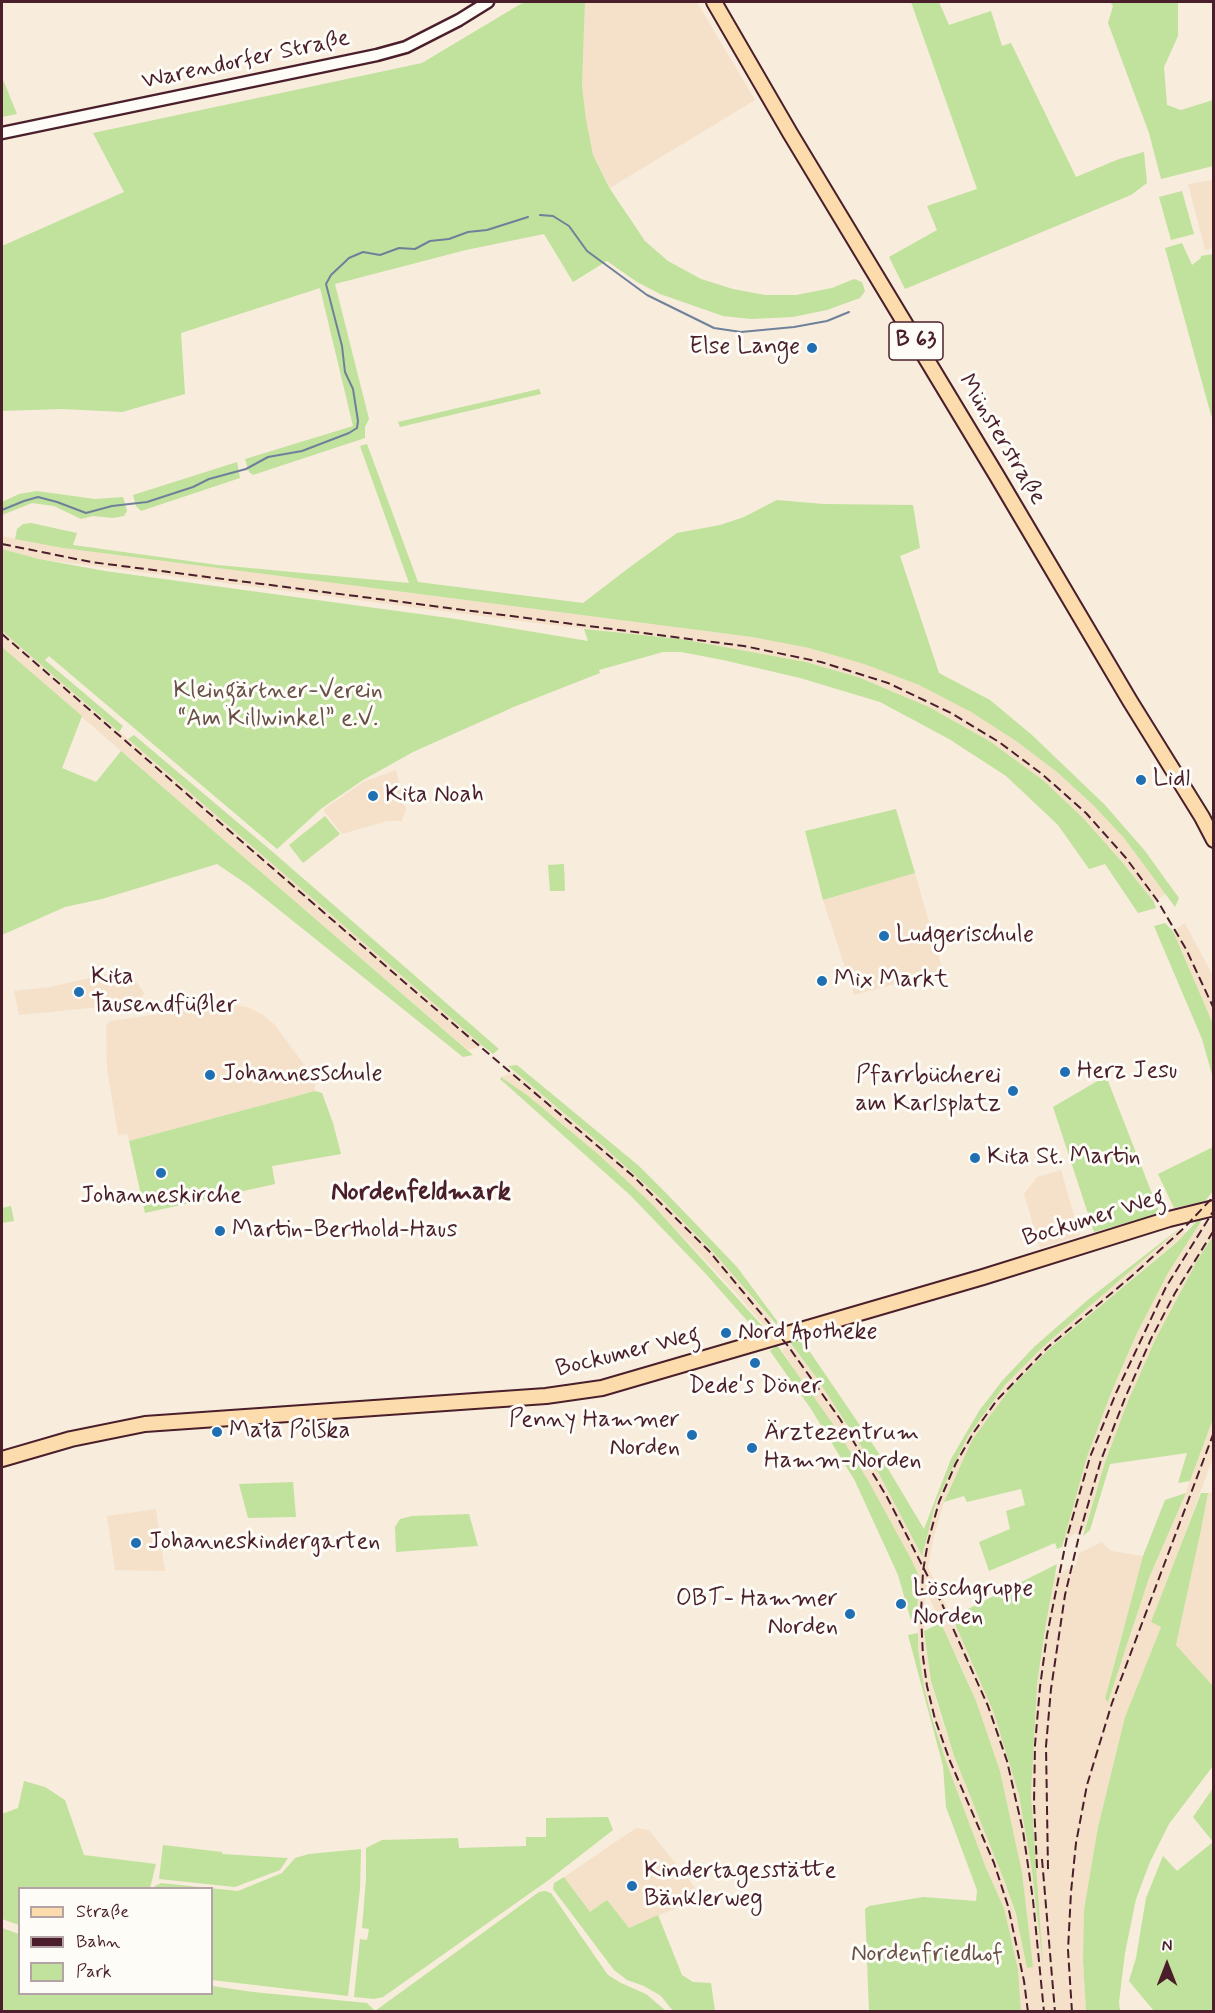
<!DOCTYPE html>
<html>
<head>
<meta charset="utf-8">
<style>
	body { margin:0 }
	#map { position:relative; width:1215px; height:2013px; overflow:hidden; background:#f8ecdc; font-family:Mynerve,sans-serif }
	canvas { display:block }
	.frame { position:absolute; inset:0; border:3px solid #4a1f2b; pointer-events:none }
	.legend { position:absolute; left:18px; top:1887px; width:195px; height:108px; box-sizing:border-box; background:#fdfcf7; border:2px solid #b5a4a5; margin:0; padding:8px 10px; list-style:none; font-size:18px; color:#4a1f2b }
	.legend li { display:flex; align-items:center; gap:12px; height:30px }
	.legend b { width:30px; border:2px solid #b5a4a5 }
	.north { position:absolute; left:1137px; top:1935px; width:60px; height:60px; -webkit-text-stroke:4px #fdfcf7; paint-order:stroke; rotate:0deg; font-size:16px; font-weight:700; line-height:24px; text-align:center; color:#4a1f2b }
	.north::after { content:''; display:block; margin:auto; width:21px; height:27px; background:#4a1f2b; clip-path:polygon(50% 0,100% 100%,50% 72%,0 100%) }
</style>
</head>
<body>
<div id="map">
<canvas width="1215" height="2013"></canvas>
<div class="frame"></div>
<ul class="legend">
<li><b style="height:8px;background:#fcdcac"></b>Straße</li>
<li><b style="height:8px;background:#4a1f2b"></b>Bahn</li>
<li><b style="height:16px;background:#c0e29c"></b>Park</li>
</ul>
<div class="north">N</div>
</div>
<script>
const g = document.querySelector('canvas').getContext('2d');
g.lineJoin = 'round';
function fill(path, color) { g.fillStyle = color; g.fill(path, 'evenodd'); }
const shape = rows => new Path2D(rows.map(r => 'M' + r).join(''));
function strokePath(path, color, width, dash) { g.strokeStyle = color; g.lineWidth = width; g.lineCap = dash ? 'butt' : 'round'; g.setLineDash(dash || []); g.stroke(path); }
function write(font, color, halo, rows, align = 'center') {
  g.font = font + ' Mynerve,sans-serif'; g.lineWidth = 6; g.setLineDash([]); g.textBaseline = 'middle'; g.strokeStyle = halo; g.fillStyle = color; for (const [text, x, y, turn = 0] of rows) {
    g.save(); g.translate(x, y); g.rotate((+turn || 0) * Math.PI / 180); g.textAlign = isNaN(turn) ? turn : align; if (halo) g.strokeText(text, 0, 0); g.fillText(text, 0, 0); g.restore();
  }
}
fill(shape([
	[585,2,697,2,755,100,610,188,593,155,586,119,582,86],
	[1213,180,1213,248,1205,250,1188,184],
	[2,536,63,548,752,637,809,648,864,664,919,685,971,712,1016,741,1057,772,1093,805,1124,838,1166,894,1154,902,1122,862,1044,781,991,742,929,707,858,677,806,662,681,639,535,623,39,559,2,549],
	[2,631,268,859,483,1046,468,1050,121,751,2,647],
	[396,770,406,810,402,821,387,821,342,834,323,810,363,782],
	[915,873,943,971,854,995,823,900],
	[1185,923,1213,976,1213,1024,1173,931],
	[128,969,144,993,140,1003,19,1015,14,991,50,987],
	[227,1004,248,1007,263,1015,274,1024,308,1070,315,1080,315,1091,129,1141,127,1134,118,1135,107,1069,106,1026,110,1021,117,1020],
	[514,1072,604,1147,660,1198,713,1252,772,1320,764,1326,736,1293,653,1205,598,1154,527,1095,501,1077],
	[1061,1170,1080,1236,1040,1248,1024,1194,1037,1177],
	[1213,1222,1213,1236,1198,1259,1155,1340,1128,1401,1105,1462,1084,1530,1064,1539,1087,1457,1111,1393,1137,1333,1168,1273,1200,1223],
	[1180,1228,1186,1233,1049,1349,972,1440,944,1502,933,1540,928,1567,988,1696,1006,1747,1019,1795,1032,1871,1040,1939,1031,1793,1032,1743,1037,1684,1055,1575,1076,1565,1079,1553,1102,1542,1111,1551,1143,1556,1105,1699,1108,1701,1149,1578,1185,1495,1213,1419,1213,1458,1152,1622,1161,1627,1125,1718,1098,1827,1083,1961,1086,2011,1021,2011,1018,1969,1004,1908,986,1868,947,1764,924,1687,918,1648,919,1576,869,1482,782,1350,790,1344,818,1380,879,1474,922,1555,936,1502,968,1436,1005,1385,1045,1345],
	[926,1591,966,1677,1000,1771,1022,1872,1032,1967,1004,1880,954,1756,939,1711,931,1681,924,1633],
	[1213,1492,1213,1686,1176,1645,1201,1530,1208,1493],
	[156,1509,165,1571,115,1570,107,1516],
	[636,1828,649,1830,701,1895,700,1898,629,1928,590,1912,564,1877]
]), '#f5e1c9');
fill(shape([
	[524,2,585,2,582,86,586,119,593,155,610,189,645,241,668,261,701,279,733,289,765,295,796,295,832,288,854,279,862,282,865,291,860,298,827,310,793,317,751,319,723,316,660,294,637,282,607,261,573,282,544,234,466,250,335,284,369,419,365,427,365,438,253,475,249,472,245,459,353,426,320,288,181,333,185,394,122,412,62,409,2,411,2,246,124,192,93,133,422,63],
	[911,2,939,2,949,25,991,11,1002,46,1011,43,1076,177,1119,159,1144,152,1147,183,1131,195,905,289,889,257,937,230,927,206,977,189],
	[1110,2,1178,2,1178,36,1164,67,1167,105,1181,110,1213,100,1213,166,1161,179,1149,133,1108,23,1113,6],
	[2,77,17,114,2,117],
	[1182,191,1194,234,1171,240,1159,197],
	[1182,243,1192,265,1201,258,1201,256,1213,254,1213,418,1211,415,1165,248],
	[539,389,541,394,400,427,398,422],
	[367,444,418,582,583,603,630,567,677,533,720,525,744,517,777,500,824,504,913,505,920,548,900,556,939,673,990,700,1032,735,1105,805,1145,851,1171,887,1179,898,1175,907,1124,838,1093,805,1057,772,1016,741,971,712,919,685,864,664,809,648,752,637,63,548,15,539,17,529,23,524,31,523,77,533,73,545,218,565,409,583,360,446],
	[237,462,240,478,141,511,136,506,133,495],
	[37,491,95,499,123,497,127,511,124,516,113,518,93,516,81,519,54,506,32,503,2,515,2,502,19,494],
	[2,549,39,559,105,571,456,619,588,641,584,629,681,639,806,662,858,677,929,707,991,742,1044,781,1083,818,1122,862,1154,902,1156,908,1138,913,1105,864,1089,869,1058,825,1006,776,949,739,880,702,800,678,723,660,681,652,663,652,599,670,600,673,516,706,413,752,363,780,322,808,277,849,49,656,45,660,123,726,119,732,2,631],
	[2,647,82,716,62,768,96,782,121,751,473,1055,463,1057,248,885,217,864,102,899,65,907,2,935],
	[134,735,274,853,499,1049,493,1054,483,1046,128,739],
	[896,809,915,873,823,900,805,831],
	[325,816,340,834,303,863,289,845],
	[564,864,565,891,550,891,548,865],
	[1165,923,1173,931,1213,1024,1213,1078,1202,1039,1154,926],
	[517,1065,639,1166,667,1194,737,1267,777,1321,777,1325,713,1252,660,1198,604,1147,508,1066],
	[1106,1076,1160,1214,1094,1232,1053,1107],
	[501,1077,527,1095,598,1154,653,1205,766,1330,757,1332,705,1273,630,1195,500,1079],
	[315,1091,322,1093,333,1123,341,1154,272,1166,275,1184,145,1213,129,1141],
	[1213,1147,1213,1191,1205,1201,1174,1208,1158,1174],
	[11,1206,14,1221,2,1223,2,1208],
	[1202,1220,1168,1273,1137,1333,1111,1393,1087,1457,1062,1547,1057,1549,1055,1543,989,1571,979,1542,1010,1529,1006,1511,1025,1505,1021,1489,967,1502,964,1496,944,1502,972,1440,1010,1389,1049,1349,1177,1242,1197,1221],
	[1180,1228,1045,1345,1005,1385,968,1436,936,1502,922,1556,879,1474,818,1380,789,1341,802,1340,878,1452,924,1529,951,1459,979,1411,1002,1381,1034,1347,1090,1298],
	[1213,1236,1213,1419,1190,1481,1178,1483,1187,1453,1110,1464,1090,1530,1083,1536,1105,1462,1128,1401,1155,1340,1198,1259],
	[777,1345,833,1424,869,1482,910,1557,919,1576,917,1618,911,1620,898,1575,855,1481,811,1409,770,1351],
	[293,1482,296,1517,248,1518,239,1484],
	[1186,1493,1149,1578,1108,1702,1105,1699,1143,1556,1165,1500],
	[1201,1493,1208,1493,1201,1530,1176,1645,1213,1686,1213,1766,1169,1824,1150,1862,1136,1899,1125,1953,1119,2002,1120,2011,1086,2011,1083,1961,1084,1910,1098,1827,1125,1717,1161,1627,1151,1622],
	[469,1514,478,1546,396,1552,395,1527,400,1519,412,1516],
	[1057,1564,1046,1624,1037,1684,1031,1793,1043,1966,1032,1871,1019,1795,994,1713,952,1617],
	[941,1623,976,1701,1000,1771,1022,1872,1033,1967,1027,1968,1016,1914,1004,1880,954,1756,931,1681,924,1631],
	[918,1633,918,1648,924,1687,932,1718,947,1764,986,1868,1004,1908,1018,1969,1021,2011,869,2011,865,1909,869,1906,923,1897,976,1901,977,1890,946,1807,943,1766,908,1635],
	[24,1781,45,1787,65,1800,84,1855,156,1864,150,1888,20,1888,19,1925,2,1919,2,1814,18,1808],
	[1213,1788,1213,1842,1193,1817],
	[608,1817,613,1830,550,1879,383,1997,374,1999,354,1997,360,1939,367,1940,369,1929,362,1928,366,1879,366,1848,382,1840,458,1838,459,1848,526,1846,526,1837,546,1837,546,1818],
	[1213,1842,1213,2011,1154,2011,1129,1981,1136,1958,1146,1898,1163,1856,1177,1871],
	[163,1845,222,1852,222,1854,288,1858,280,1870,235,1887,159,1879],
	[361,1849,360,1889,348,1996,212,1980,212,1888,155,1888,155,1886,161,1883,238,1891,282,1873,295,1858,309,1854],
	[564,1877,590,1912,607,1900,629,1928,658,1915,682,1975,693,1982,711,1983,715,2011,673,2011,661,1996,644,1986,627,1980,614,1970,553,1889,554,1883],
	[545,1891,551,1893,608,1975,621,1983,646,1994,666,2011,2,2011,2,1928,19,1934,20,1994,212,1994,212,1986,253,1992,367,2003,375,2011,539,1892]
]), '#c0e29c');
strokePath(shape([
	[540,215,553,216,569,226,587,251,647,295,714,328,741,332,794,327,827,321,849,312],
	[2,510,24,501,38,497,57,502,86,513,112,506,147,502,193,487,209,479,246,469,268,457,302,451,349,433,357,428,358,421,353,389,345,372,342,346,326,284,331,275,349,258,363,252,380,255,399,248,415,249,430,241,449,239,468,232,487,230,528,217]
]), '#6f809b', 2);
const minor = shape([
	[2,133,377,55,406,47,459,20,488,2]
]);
const major = shape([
	[714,2,790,133,997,476,1130,701,1202,817,1214,840],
	[2,1459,71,1439,145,1424,546,1396,602,1388,983,1277,1169,1219,1214,1208]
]);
strokePath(minor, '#4a1f2b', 15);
strokePath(major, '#4a1f2b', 18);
strokePath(minor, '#fdfcf7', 10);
strokePath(major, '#fcdcac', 14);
strokePath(shape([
	[2,544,91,562,744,646,821,662,888,683,951,713,999,742,1042,774,1086,813,1126,858,1157,900,1186,949,1214,1009],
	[2,634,418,994,633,1176,709,1251,788,1346,840,1419,887,1497,942,1604,988,1706,1007,1761,1023,1831,1033,1900,1044,2012],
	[1042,1859,1055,2012],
	[1037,1868,1034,1803,1035,1745,1040,1687,1047,1635,1067,1537,1090,1457,1116,1393,1166,1287,1214,1210],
	[1048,1869,1046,1746,1051,1689,1065,1595,1080,1532,1101,1460,1125,1398,1151,1339,1175,1293,1214,1230],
	[1028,2012,1024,1981,1008,1906,994,1863,950,1761,935,1719,927,1686,923,1657,921,1614,923,1571,928,1542,939,1502,956,1463,974,1432,997,1400,1048,1347,1133,1275,1185,1227,1214,1196],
	[1072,2012,1068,1950,1071,1892,1076,1843,1087,1785,1112,1703,1214,1432]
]), '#4a1f2b', 2, [9, 4.5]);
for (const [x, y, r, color] of [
	[812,348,6,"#1f6fb2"],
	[1141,780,6,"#1f6fb2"],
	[373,796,6,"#1f6fb2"],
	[884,936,6,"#1f6fb2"],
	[822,981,6,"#1f6fb2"],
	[79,992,6,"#1f6fb2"],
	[1065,1072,6,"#1f6fb2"],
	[210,1075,6,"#1f6fb2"],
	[1013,1091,6,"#1f6fb2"],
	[975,1158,6,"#1f6fb2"],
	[161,1173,6,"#1f6fb2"],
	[220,1231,6,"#1f6fb2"],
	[726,1333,6,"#1f6fb2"],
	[755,1363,6,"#1f6fb2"],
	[217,1432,6,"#1f6fb2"],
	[692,1435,6,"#1f6fb2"],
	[752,1448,6,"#1f6fb2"],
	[136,1543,6,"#1f6fb2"],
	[901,1604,6,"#1f6fb2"],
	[850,1614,6,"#1f6fb2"],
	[632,1886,6,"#1f6fb2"]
]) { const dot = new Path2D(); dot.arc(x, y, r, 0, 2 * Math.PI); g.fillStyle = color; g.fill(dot); strokePath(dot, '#fdfcf7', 2); }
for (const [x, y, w] of [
	[916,341,54]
]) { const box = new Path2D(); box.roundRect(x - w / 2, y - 19, w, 38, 4.5); g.fillStyle = '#fdfcf7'; g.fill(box); strokePath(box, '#4a1f2b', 1.5); }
write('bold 22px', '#4a1f2b', null, [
	["B 63",916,341]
]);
write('24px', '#4a1f2b', '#fdfcf7', [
	["Warendorfer Straße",246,61,-12],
	["Münsterstraße",1001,440,59],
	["Bockumer Weg",1094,1219,-17],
	["Bockumer Weg",628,1353,-14]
]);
write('24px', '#4a1f2b', '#fdfcf7', [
	["Else Lange",800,348,"right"],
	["Lidl",1153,780],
	["Kita Noah",385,796],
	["Ludgerischule",896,936],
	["Kita",91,978],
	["Tausendfüßler",91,1006],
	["Mix Markt",834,981],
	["Herz Jesu",1077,1072],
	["Johannesschule",222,1075],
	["Pfarrbücherei",1001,1077,"right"],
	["am Karlsplatz",1001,1105,"right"],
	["Kita St. Martin",987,1158],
	["Johanneskirche",161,1197,"center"],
	["Martin-Berthold-Haus",232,1231],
	["Nord Apotheke",738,1333],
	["Dede's Döner",755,1387,"center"],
	["Penny Hammer",680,1421,"right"],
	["Norden",680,1449,"right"],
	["Mała Polska",229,1432],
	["Ärztezentrum",764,1434],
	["Hamm-Norden",764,1462],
	["Johanneskindergarten",148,1543],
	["Löschgruppe",913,1590],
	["Norden",913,1618],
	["OBT- Hammer",838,1600,"right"],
	["Norden",838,1628,"right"],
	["Kindertagesstätte",644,1872],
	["Bänklerweg",644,1900]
], 'left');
write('24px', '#685047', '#fdfcf7', [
	["Kleingärtner-Verein",278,692],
	["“Am Killwinkel” e.V.",278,720],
	["Nordenfriedhof",927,1955]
]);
write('bold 26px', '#4a1f2b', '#fdfcf7', [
	["Nordenfeldmark",421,1194]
]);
</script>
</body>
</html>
